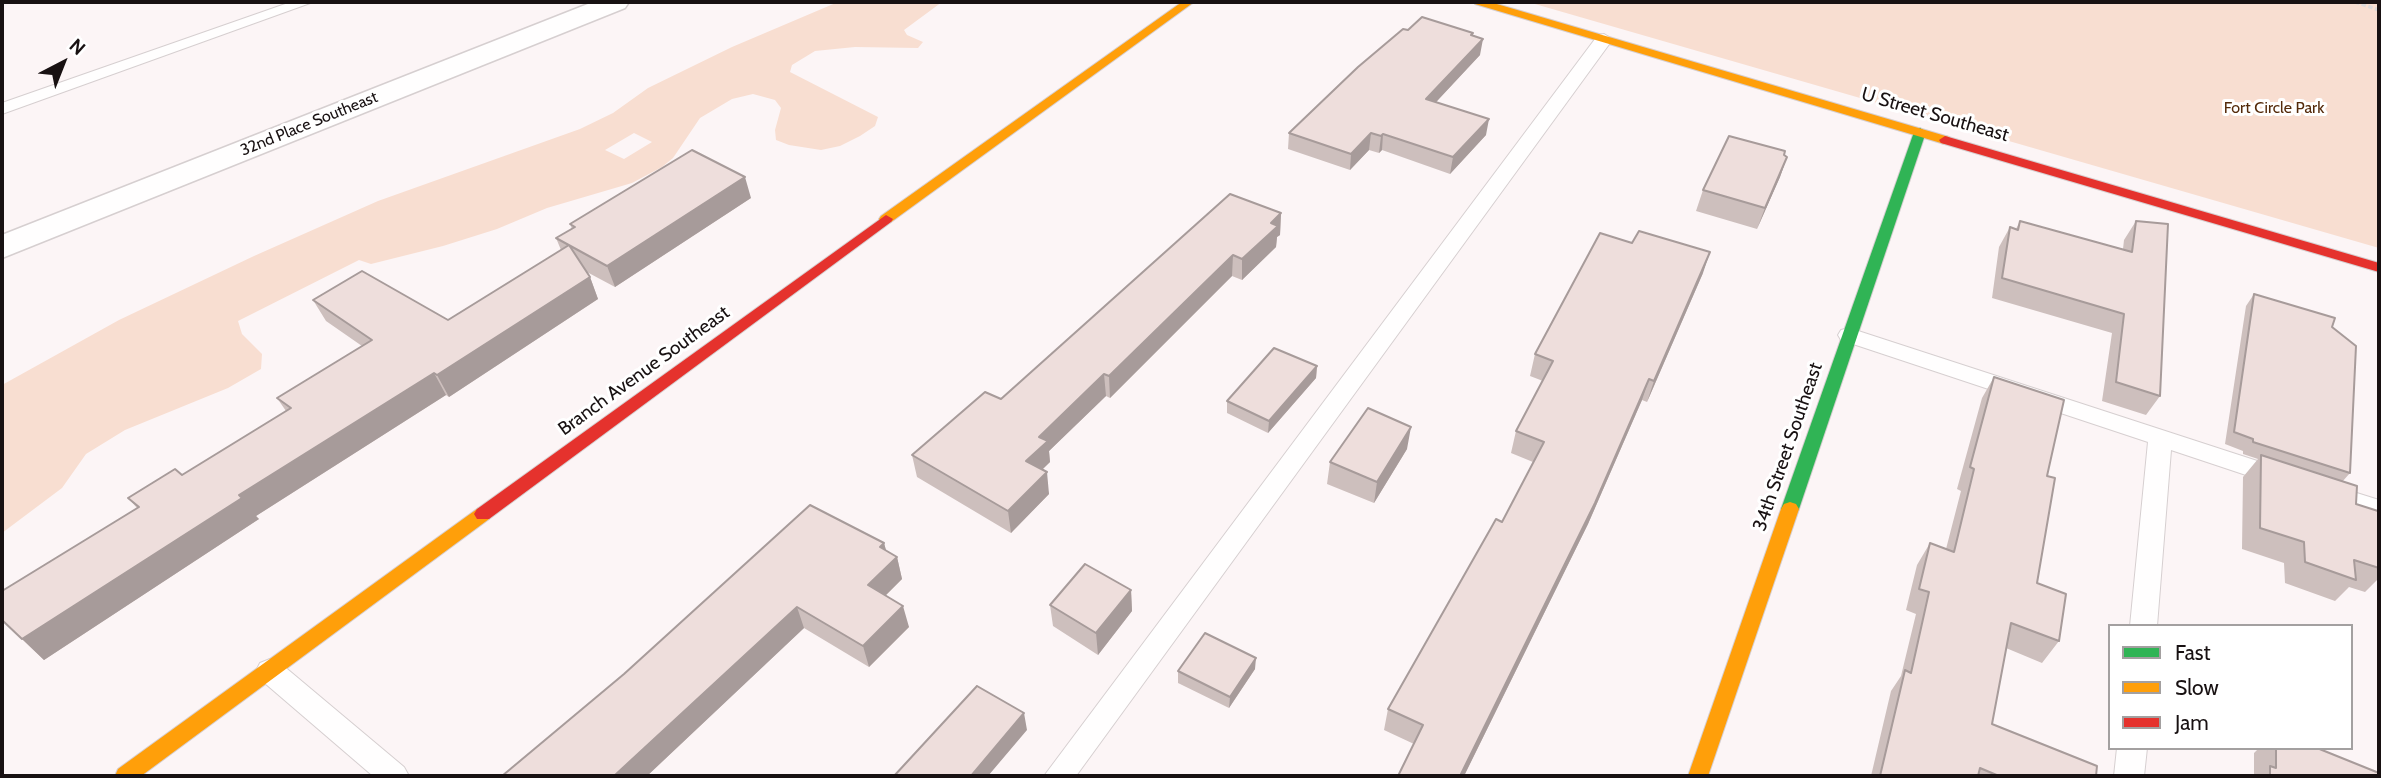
<!DOCTYPE html>
<html>
<head>
<meta charset="utf-8">
<style>
	body { margin:0 }
	#map { position:relative; width:2381px; height:778px; overflow:hidden; background:#fcf5f6; font-family:Cabin,sans-serif }
	canvas { display:block }
	.frame { position:absolute; inset:0; border:4px solid #181112; pointer-events:none }
	.legend { position:absolute; left:2108px; top:624px; width:245px; height:126px; box-sizing:border-box; background:#fff; border:2px solid #a3a0a0; margin:0; padding:9px 12px; list-style:none; font-size:21px; color:#181112 }
	.legend li { display:flex; align-items:center; gap:14px; height:35px }
	.legend b { width:35px; border:2px solid #a3a0a0 }
	.north { position:absolute; left:28px; top:28px; width:70px; height:70px; -webkit-text-stroke:5px #fff; paint-order:stroke; rotate:42deg; font-size:19px; font-weight:700; line-height:28px; text-align:center; color:#181112 }
	.north::after { content:''; display:block; margin:auto; width:24px; height:32px; background:#181112; clip-path:polygon(50% 0,100% 100%,50% 72%,0 100%) }
</style>
</head>
<body>
<div id="map">
<canvas width="2381" height="778"></canvas>
<div class="frame"></div>
<ul class="legend">
<li><b style="height:9px;background:#30b455"></b>Fast</li>
<li><b style="height:9px;background:#ff9f0a"></b>Slow</li>
<li><b style="height:9px;background:#e5322d"></b>Jam</li>
</ul>
<div class="north">N</div>
</div>
<script>
const g = document.querySelector('canvas').getContext('2d');
g.lineJoin = 'round';
function fill(path, color) { g.fillStyle = color; g.fill(path, 'evenodd'); }
const shape = rows => new Path2D(rows.map(r => 'M' + r).join(''));
function strokePath(path, color, width, dash) { g.strokeStyle = color; g.lineWidth = width; g.lineCap = dash ? 'butt' : 'round'; g.setLineDash(dash || []); g.stroke(path); }
function write(font, color, halo, rows, align = 'center') {
  g.font = font + ' Cabin,sans-serif'; g.lineWidth = 6; g.setLineDash([]); g.textBaseline = 'middle'; g.strokeStyle = halo; g.fillStyle = color; for (const [text, x, y, turn = 0] of rows) {
    g.save(); g.translate(x, y); g.rotate((+turn || 0) * Math.PI / 180); g.textAlign = isNaN(turn) ? turn : align; if (halo) g.strokeText(text, 0, 0); g.fillText(text, 0, 0); g.restore();
  }
}
fill(shape([
	[838,2,942,2,904,30,907,35,923,42,918,48,855,47,815,51,792,65,790,72,878,117,875,126,860,136,840,146,821,150,789,145,776,140,775,130,781,108,775,100,753,94,732,99,700,118,673,158,662,167,632,183,547,208,497,229,443,246,371,264,359,260,238,321,242,334,262,354,261,369,228,388,125,430,86,454,62,488,2,533,2,385,119,320,254,256,378,201,580,129,613,113,648,88,732,47],
	[634,133,652,142,624,159,605,150],
	[1528,2,2379,2,2379,248]
]), '#f8ded1');
const lane = shape([
	[291,2,313,2,2,114,2,103,291,2],
	[1604,34,1612,39,1610,43,1076,776,1044,776,1598,35,1604,34],
	[1849,328,2288,471,2291,477,2288,483,2279,486,2171,450,2157,626,2130,626,2148,442,1841,340,1838,335,1841,330,1849,328],
	[2328,484,2379,500,2379,519,2319,500,2316,493,2319,486,2328,484],
	[270,659,280,663,404,767,409,776,373,776,260,679,256,671,260,663,270,659],
	[2117,748,2147,748,2144,776,2114,776,2117,748]
]);
const street = shape([
	[593,2,629,2,625,8,2,258,2,235,593,2]
]);
const fast = shape([
	[1920,128,1926,132,1799,509,1796,514,1784,514,1781,509,1914,132,1920,128]
]);
const slow = shape([
	[1182,2,1194,2,891,222,881,222,879,219,881,216,1182,2],
	[1474,2,1490,2,1949,137,1951,140,1945,144,1941,143,1475,4,1474,2],
	[1790,502,1796,504,1799,509,1708,776,1688,776,1781,509,1784,504,1790,502],
	[483,507,489,509,492,514,489,519,141,776,115,776,118,769,477,509,483,507]
]);
const jam = shape([
	[1945,136,2379,263,2379,272,1941,143,1939,140,1945,136],
	[886,215,893,219,891,222,489,519,477,519,474,514,477,509,886,215]
]);
strokePath(lane, '#d6cfd0', 2);
strokePath(street, '#d6cfd0', 3);
strokePath(fast, '#d6cfd0', 2);
strokePath(slow, '#d6cfd0', 2);
strokePath(jam, '#d6cfd0', 2);
strokePath(shape([
	[2355,2,2379,10]
]), '#dcd9d9', 3.5, [4.5, 2.5]);
fill(lane, '#fffefe');
fill(street, '#fffefe');
fill(fast, '#30b455');
fill(slow, '#ff9f0a');
fill(jam, '#e5322d');
fill(shape([
	[1408,30,1473,33,1473,36,1480,55,1436,102,1486,135,1450,174,1382,150,1379,153,1369,150,1350,170,1288,149,1289,133],
	[1784,155,1787,157,1780,177,1757,229,1696,211,1703,190],
	[751,198,615,287,585,271,590,277,598,299,449,397,446,395,256,516,259,519,44,660,2,620,137,508,128,498,182,475,286,411,277,398,362,346,326,321,313,300,448,320,561,250,556,238,572,229,570,224],
	[1281,213,1280,235,1277,237,1276,247,1242,280,1232,276,1110,398,1106,396,1049,451,1050,462,1042,470,1049,494,1011,533,917,477,912,455,1001,399],
	[2020,221,2123,249,2124,240,2136,221,2160,396,2146,415,2102,401,2112,333,1992,298,1999,247,2010,227,2016,229],
	[1703,273,1647,402,1642,400,1588,524,1464,776,1398,776,1414,744,1384,730,1388,709,1502,522,1533,462,1511,453,1516,431,1543,381,1530,376,1535,354],
	[2254,294,2332,327,2350,473,2342,482,2356,504,2379,519,2379,578,2365,592,2349,587,2335,601,2285,583,2284,563,2242,549,2243,477,2258,459,2243,454,2243,451,2225,444,2246,306],
	[1317,366,1316,378,1268,433,1227,413,1227,401],
	[1994,377,2047,476,2037,583,2059,641,2042,663,2006,648,1992,724,2096,776,1871,776,1891,691,1901,676,1916,614,1906,610,1917,565,1930,543,1946,549,1961,491,1957,489,1982,398],
	[1407,449,1374,503,1327,484,1330,462],
	[884,543,886,551,897,557,902,579,886,595,909,627,869,667,804,628,647,776,502,776],
	[1131,590,1132,611,1098,655,1053,626,1050,605],
	[1255,669,1229,708,1178,683,1178,671],
	[2259,748,2317,748,2379,776,2254,776,2254,753]
]), '#cdbfbd');
fill(shape([
	[1483,39,1480,55,1424,115,1426,99],
	[1489,119,1486,135,1450,174,1453,157],
	[1371,133,1369,150,1350,170,1351,154],
	[1383,134,1382,150,1379,153,1381,136],
	[1787,157,1780,177,1757,229,1765,208],
	[745,177,751,198,615,287,607,266],
	[1281,213,1280,235,1277,237,1276,247,1242,280,1242,259,1271,223],
	[1710,252,1703,273,1647,402,1654,381],
	[1233,255,1232,276,1110,398,1109,376],
	[590,277,598,299,449,397,437,375],
	[1317,366,1316,378,1268,433,1269,421],
	[434,373,446,395,256,516,259,519,44,660,22,639,239,495],
	[1104,374,1106,396,1049,451,1050,462,1029,482,1026,461,1039,437],
	[1649,379,1642,400,1588,524,1464,776,1460,776],
	[1411,427,1407,449,1374,503,1377,482],
	[1047,472,1049,494,1011,533,1008,511],
	[884,543,890,564,897,557,902,579,874,607,868,585,880,547],
	[1131,590,1132,611,1098,655,1096,633],
	[903,606,909,627,869,667,863,646],
	[797,607,804,628,647,776,614,776],
	[1256,658,1255,669,1229,708,1230,697],
	[1024,713,1027,730,988,776,971,776]
]), '#a79b9a');
const building = shape([
	[1422,17,1473,33,1471,35,1483,39,1426,99,1489,119,1453,157,1383,134,1381,136,1371,133,1351,154,1289,133,1358,67,1403,29,1408,30,1422,17],
	[1729,136,1785,151,1784,155,1787,157,1765,208,1703,190,1729,136],
	[692,150,745,177,607,266,556,238,575,227,570,224,692,150],
	[1230,194,1281,213,1271,223,1278,226,1242,259,1233,255,1109,376,1104,374,1039,437,1048,441,1026,461,1047,472,1008,511,912,455,985,392,1001,399,1230,194],
	[2020,221,2132,252,2136,221,2168,224,2160,396,2116,382,2124,314,2002,278,2010,227,2018,230,2020,221],
	[1639,231,1710,252,1654,381,1649,379,1595,503,1460,776,1398,776,1423,725,1388,709,1491,528,1496,519,1502,522,1544,442,1516,431,1553,361,1535,354,1600,233,1632,243,1639,231],
	[569,245,590,277,437,375,434,373,239,495,242,498,22,639,2,620,2,591,139,507,128,498,175,469,182,475,291,408,277,398,372,340,313,300,362,271,448,320,569,245],
	[2254,294,2335,318,2332,327,2356,346,2350,473,2253,442,2253,439,2234,432,2254,294],
	[1274,348,1317,366,1269,421,1227,401,1274,348],
	[1994,377,2064,400,2047,476,2055,478,2037,583,2066,594,2059,641,2011,623,1992,724,2097,766,2096,776,1999,776,1980,768,1978,776,1880,776,1905,670,1911,673,1929,592,1919,589,1930,543,1954,552,1974,469,1970,467,1994,377],
	[1368,408,1411,427,1377,482,1330,462,1368,408],
	[2261,455,2357,486,2356,504,2378,511,2379,519,2379,568,2354,560,2356,580,2305,562,2304,542,2260,528,2261,455],
	[810,505,884,543,880,547,897,557,868,585,903,606,863,646,797,607,614,776,502,776,624,674,810,505],
	[1085,564,1131,590,1096,633,1050,605,1085,564],
	[1205,633,1256,658,1230,697,1178,671,1205,633],
	[977,686,1024,713,971,776,894,776,977,686],
	[2276,748,2317,748,2379,773,2379,776,2270,776,2270,766,2276,768,2276,748]
]);
fill(building, '#eededc');
strokePath(building, '#a79b9a', 2);
write('16px', '#542a0a', '#fff', [
	["Fort Circle Park",2274,108]
]);
write('16px', '#181112', '#fff', [
	["32nd Place Southeast",309,124,-22]
]);
write('19px', '#181112', '#fff', [
	["U Street Southeast",1935,115,16],
	["Branch Avenue Southeast",644,371,-36],
	["34th Street Southeast",1788,447,-71]
]);
</script>
</body>
</html>
